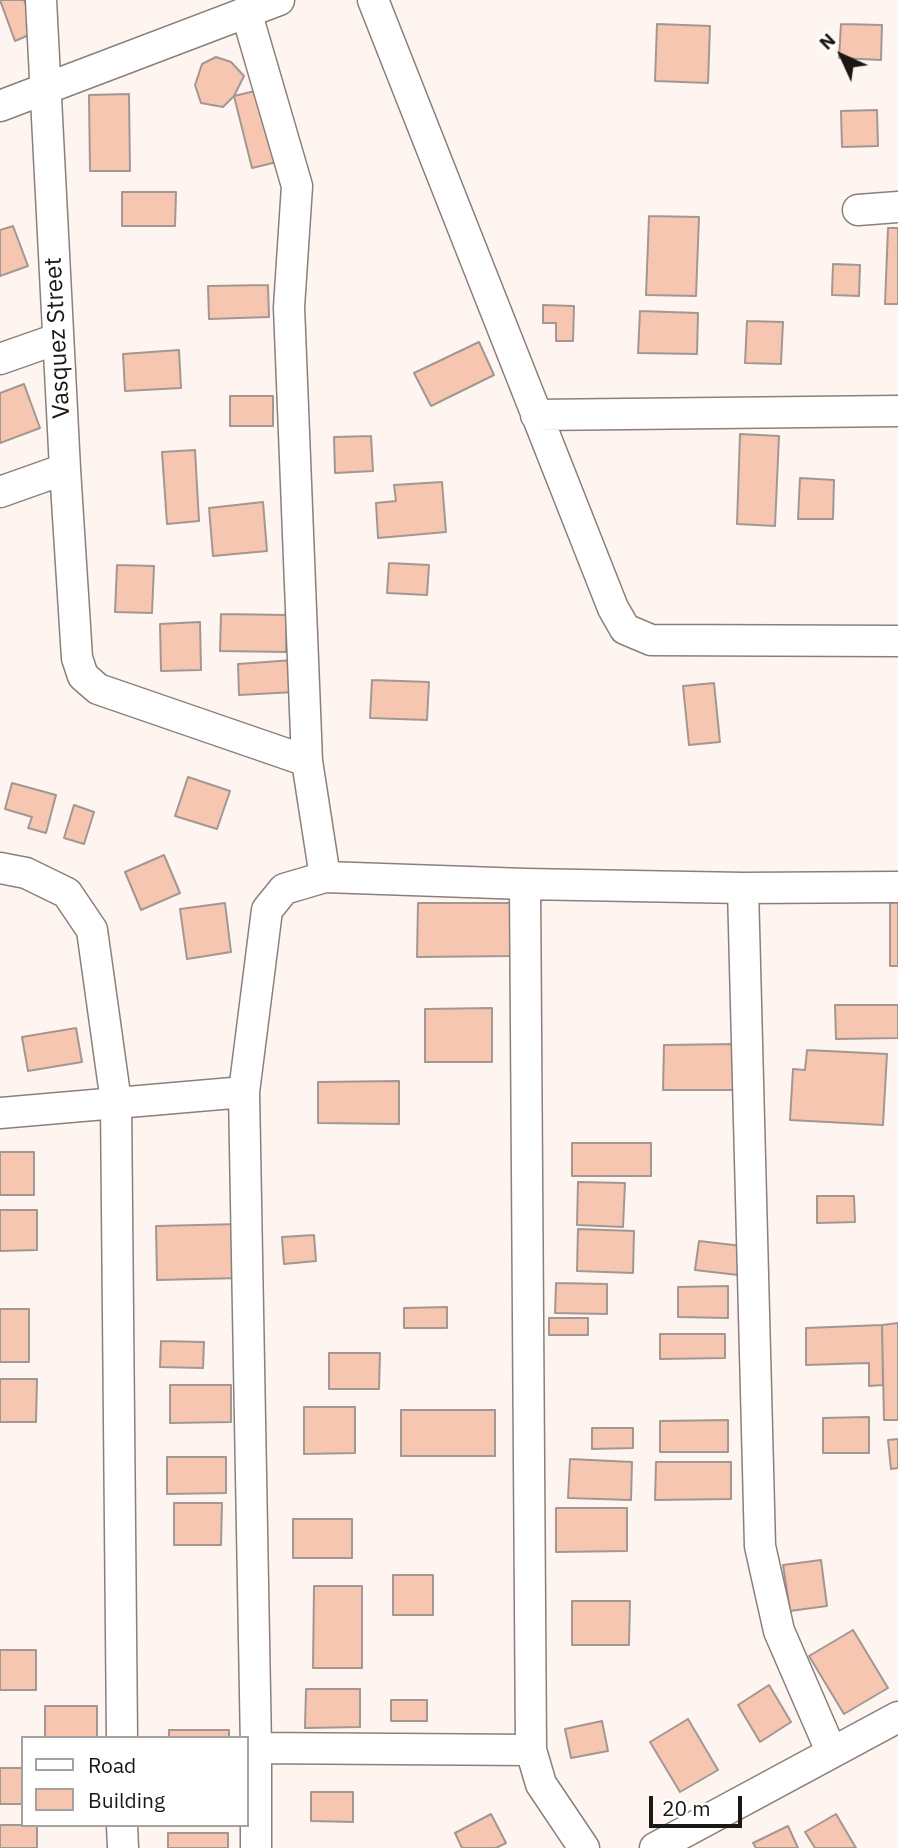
<!DOCTYPE html>
<html>
<head>
<meta charset="utf-8">
<style>
	body { margin:0 }
	#map { position:relative; width:898px; height:1848px; overflow:hidden; background:#fef5f1; font-family:"IBM Plex Sans",sans-serif }
	canvas { display:block }
	.legend { position:absolute; left:21px; top:1736px; width:228px; height:91px; box-sizing:border-box; background:#fff; border:2px solid #a4a2a1; margin:0; padding:9px 12px; list-style:none; font-size:21px; color:#1b1715 }
	.legend li { display:flex; align-items:center; gap:14px; height:35px }
	.legend b { width:35px; border:2px solid #a4a2a1 }
	.north { position:absolute; left:807px; top:21px; width:70px; height:70px; -webkit-text-stroke:5px #fff; paint-order:stroke; rotate:315deg; font-size:19px; font-weight:700; line-height:28px; text-align:center; color:#1b1715 }
	.north::after { content:''; display:block; margin:auto; width:24px; height:32px; background:#1b1715; clip-path:polygon(50% 0,100% 100%,50% 72%,0 100%) }
	.scale { position:absolute; left:649px; top:1796px; width:93px; height:32px; box-sizing:border-box; border:4px solid #1b1715; border-top:0; padding-left:9px; font-size:21px; line-height:24px; white-space:nowrap; color:#1b1715; -webkit-text-stroke:5px #fff; paint-order:stroke }
</style>
</head>
<body>
<div id="map">
<canvas width="898" height="1848"></canvas>
<ul class="legend">
<li><b style="height:9px;background:#fff"></b>Road</li>
<li><b style="height:19px;background:#f7c6b0"></b>Building</li>
</ul>
<div class="north">N</div>
<div class="scale">20 m</div>
</div>
<script>
const g = document.querySelector('canvas').getContext('2d');
g.lineJoin = 'round';
function fill(path, color) { g.fillStyle = color; g.fill(path, 'evenodd'); }
const shape = rows => new Path2D(rows.map(r => 'M' + r).join(''));
function strokePath(path, color, width, dash) { g.strokeStyle = color; g.lineWidth = width; g.lineCap = dash ? 'butt' : 'round'; g.setLineDash(dash || []); g.stroke(path); }
function write(font, color, halo, rows, align = 'center') {
  g.font = font + ' "IBM Plex Sans",sans-serif'; g.lineWidth = 6; g.setLineDash([]); g.textBaseline = 'middle'; g.strokeStyle = halo; g.fillStyle = color; for (const [text, x, y, turn = 0] of rows) {
    g.save(); g.translate(x, y); g.rotate((+turn || 0) * Math.PI / 180); g.textAlign = isNaN(turn) ? turn : align; if (halo) g.strokeText(text, 0, 0); g.fillText(text, 0, 0); g.restore();
  }
}
const building = shape([
	[0,0,24,0,36,32,15,41,0,0],
	[657,24,710,26,708,83,655,81,657,24],
	[841,24,882,25,881,60,839,58,841,24],
	[216,57,231,62,244,76,234,96,223,107,201,103,195,85,202,64,216,57],
	[259,90,277,162,252,168,234,96,259,90],
	[129,94,130,171,90,171,89,95,129,94],
	[877,110,878,146,842,147,841,111,877,110],
	[122,192,176,192,175,226,122,226,122,192],
	[649,216,699,217,696,296,646,295,649,216],
	[13,226,28,266,0,276,0,230,13,226],
	[888,228,898,228,898,304,885,304,888,228],
	[833,264,860,265,859,296,832,295,833,264],
	[268,285,269,317,209,319,208,286,268,285],
	[543,305,574,306,573,341,556,341,556,323,543,323,543,305],
	[640,311,698,313,697,354,638,353,640,311],
	[747,321,783,322,781,364,745,363,747,321],
	[479,342,494,375,431,406,414,373,479,342],
	[179,350,181,388,125,391,123,354,179,350],
	[24,384,40,428,0,443,0,393,24,384],
	[230,396,273,396,273,426,230,426,230,396],
	[740,434,779,436,775,526,737,524,740,434],
	[371,436,373,471,335,473,334,437,371,436],
	[195,450,199,521,167,524,162,452,195,450],
	[800,478,834,480,833,519,798,519,800,478],
	[442,482,446,532,378,538,376,503,396,501,394,485,442,482],
	[263,502,267,551,213,556,209,508,263,502],
	[389,563,429,565,427,595,387,593,389,563],
	[117,565,154,566,152,613,115,612,117,565],
	[221,614,287,615,286,652,220,651,221,614],
	[200,622,201,670,161,671,160,624,200,622],
	[294,660,295,692,239,695,238,664,294,660],
	[372,680,429,682,427,720,370,718,372,680],
	[714,683,720,742,689,745,683,686,714,683],
	[188,777,230,791,217,829,175,816,188,777],
	[12,783,56,795,46,833,28,828,32,817,5,809,12,783],
	[74,805,94,812,84,844,64,838,74,805],
	[164,855,180,893,141,910,125,872,164,855],
	[898,902,898,966,890,966,890,903,898,902],
	[225,903,231,952,187,959,180,909,225,903],
	[418,903,514,903,514,956,417,957,418,903],
	[835,1005,898,1005,898,1038,836,1039,835,1005],
	[492,1008,492,1062,425,1062,425,1009,492,1008],
	[76,1028,82,1062,28,1071,22,1037,76,1028],
	[735,1044,735,1090,663,1090,664,1045,735,1044],
	[807,1050,887,1054,883,1125,790,1120,793,1069,805,1070,807,1050],
	[399,1081,399,1124,318,1123,318,1082,399,1081],
	[572,1143,651,1143,651,1176,572,1176,572,1143],
	[0,1152,34,1152,34,1195,0,1195,0,1152],
	[578,1182,625,1183,623,1227,577,1225,578,1182],
	[817,1196,854,1196,855,1222,817,1223,817,1196],
	[0,1210,37,1210,37,1250,0,1251,0,1210],
	[241,1224,241,1278,157,1280,156,1226,241,1224],
	[578,1229,634,1231,633,1273,577,1271,578,1229],
	[314,1235,316,1261,284,1264,282,1237,314,1235],
	[699,1241,742,1246,738,1275,695,1270,699,1241],
	[556,1283,607,1284,607,1314,555,1313,556,1283],
	[728,1286,728,1318,678,1317,678,1287,728,1286],
	[447,1307,447,1328,404,1328,404,1308,447,1307],
	[0,1309,29,1309,29,1362,0,1362,0,1309],
	[549,1318,588,1318,588,1335,549,1335,549,1318],
	[898,1323,898,1420,884,1420,882,1325,898,1323],
	[882,1325,883,1385,869,1386,869,1363,806,1365,806,1328,882,1325],
	[660,1334,725,1334,725,1358,660,1359,660,1334],
	[161,1341,204,1342,203,1368,160,1367,161,1341],
	[329,1353,380,1353,379,1389,329,1389,329,1353],
	[0,1379,37,1379,36,1422,0,1422,0,1379],
	[170,1385,231,1385,231,1422,170,1423,170,1385],
	[304,1407,355,1407,355,1453,304,1454,304,1407],
	[401,1410,495,1410,495,1456,401,1456,401,1410],
	[869,1417,869,1453,823,1453,823,1418,869,1417],
	[728,1420,728,1452,660,1452,660,1421,728,1420],
	[592,1428,633,1428,633,1448,592,1449,592,1428],
	[898,1439,898,1468,891,1469,888,1440,898,1439],
	[167,1457,226,1457,226,1493,167,1494,167,1457],
	[570,1459,632,1462,631,1500,568,1498,570,1459],
	[656,1462,731,1462,731,1499,655,1500,656,1462],
	[174,1503,222,1503,221,1545,174,1545,174,1503],
	[556,1508,627,1508,627,1551,556,1552,556,1508],
	[293,1519,352,1519,352,1558,293,1558,293,1519],
	[821,1560,827,1606,790,1611,783,1565,821,1560],
	[393,1575,433,1575,433,1615,393,1615,393,1575],
	[314,1586,362,1586,362,1668,313,1668,314,1586],
	[572,1601,630,1601,629,1645,572,1645,572,1601],
	[853,1630,888,1688,844,1714,809,1656,853,1630],
	[0,1650,36,1650,36,1690,0,1690,0,1650],
	[769,1685,791,1722,760,1742,738,1705,769,1685],
	[306,1689,360,1689,360,1727,305,1728,306,1689],
	[391,1700,427,1700,427,1721,391,1721,391,1700],
	[45,1706,97,1706,97,1738,45,1738,45,1706],
	[688,1719,718,1770,680,1792,650,1742,688,1719],
	[602,1721,608,1751,571,1758,565,1729,602,1721],
	[169,1730,229,1730,229,1738,169,1738,169,1730],
	[0,1768,23,1768,23,1804,0,1804,0,1768],
	[311,1792,353,1792,353,1822,311,1821,311,1792],
	[491,1814,506,1843,496,1848,462,1848,455,1833,491,1814],
	[836,1814,856,1848,815,1848,805,1832,836,1814],
	[0,1825,37,1825,37,1848,0,1848,0,1825],
	[788,1826,798,1848,756,1848,753,1843,788,1826],
	[168,1833,228,1833,228,1848,168,1848,168,1833]
]);
fill(building, '#f7c6b0');
strokePath(building, '#a29792', 2);
const street = shape([
	[41,0,65,469,77,658,83,676,98,689,307,761],
	[373,0,613,608,625,629,651,640,898,641],
	[246,11,297,186,289,307,307,761,325,877],
	[0,106,279,0],
	[858,210,898,207],
	[0,359,57,339],
	[536,415,898,411],
	[0,492,65,469],
	[0,868,26,873,67,893,92,930,116,1102,122,1738],
	[525,884,531,1750,541,1784,584,1848],
	[743,888,760,1546,779,1631,831,1751],
	[0,1113,244,1092],
	[256,1748,531,1750],
	[122,1825,123,1848],
	[256,1848,256,1748,244,1092,267,910,284,889,325,877,525,884,743,888,898,887],
	[655,1848,898,1717]
]);
strokePath(street, '#8a7f7b', 33);
strokePath(street, '#fff', 30);
write('24px', '#1b1715', '#fff', [
	["Vasquez Street",58,338,-93]
]);
</script>
</body>
</html>
